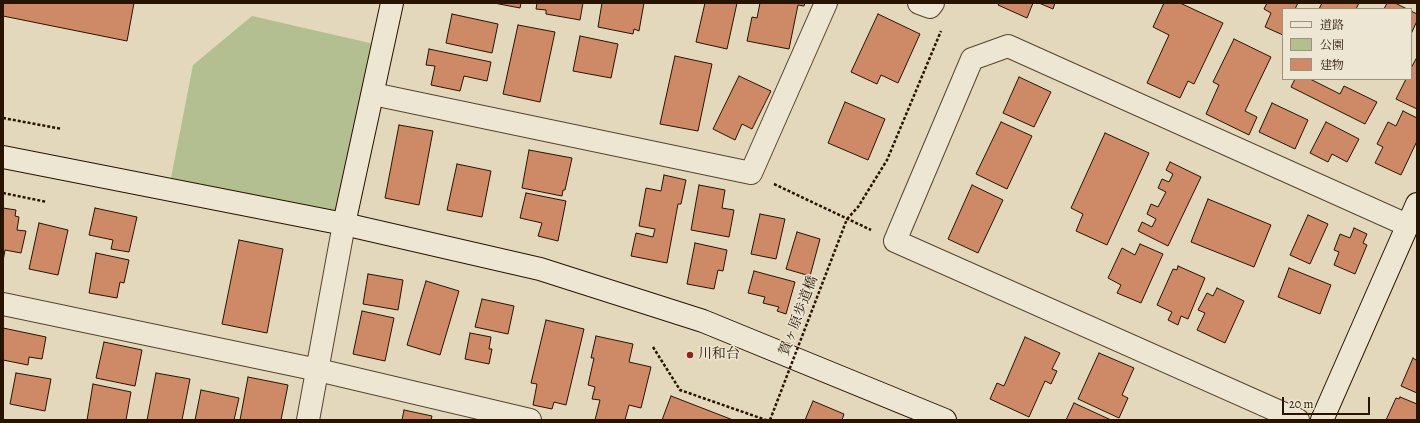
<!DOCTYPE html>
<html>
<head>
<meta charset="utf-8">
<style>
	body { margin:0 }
	#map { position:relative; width:1420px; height:423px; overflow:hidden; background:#e4d8bc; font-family:Alegreya,"Noto Serif JP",serif }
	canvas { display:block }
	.frame { position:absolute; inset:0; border:4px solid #271300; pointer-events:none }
	.legend { position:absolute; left:1282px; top:8px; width:130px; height:72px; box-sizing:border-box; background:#ede6d3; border:1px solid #9e927f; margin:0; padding:5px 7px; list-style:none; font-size:12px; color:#271300 }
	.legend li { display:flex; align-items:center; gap:8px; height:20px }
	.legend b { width:20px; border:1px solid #9e927f }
	.scale { position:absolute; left:1282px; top:397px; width:88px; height:18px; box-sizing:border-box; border:2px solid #271300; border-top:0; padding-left:5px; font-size:12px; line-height:14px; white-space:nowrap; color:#271300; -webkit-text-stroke:3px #ede6d3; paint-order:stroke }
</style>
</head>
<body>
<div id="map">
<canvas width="1420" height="423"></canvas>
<div class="frame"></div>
<ul class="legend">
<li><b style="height:5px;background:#ede6d3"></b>道路</li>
<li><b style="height:11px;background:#b4bf91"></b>公園</li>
<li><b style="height:11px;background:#ce8966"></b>建物</li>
</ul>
<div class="scale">20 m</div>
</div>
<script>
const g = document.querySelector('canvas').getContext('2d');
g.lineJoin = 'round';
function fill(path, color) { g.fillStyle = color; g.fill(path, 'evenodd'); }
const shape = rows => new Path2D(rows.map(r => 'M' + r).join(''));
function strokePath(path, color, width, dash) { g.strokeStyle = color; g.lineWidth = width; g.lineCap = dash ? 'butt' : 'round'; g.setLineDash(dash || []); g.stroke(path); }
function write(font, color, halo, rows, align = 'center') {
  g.font = font + ' Alegreya,"Noto Serif JP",serif'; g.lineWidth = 3; g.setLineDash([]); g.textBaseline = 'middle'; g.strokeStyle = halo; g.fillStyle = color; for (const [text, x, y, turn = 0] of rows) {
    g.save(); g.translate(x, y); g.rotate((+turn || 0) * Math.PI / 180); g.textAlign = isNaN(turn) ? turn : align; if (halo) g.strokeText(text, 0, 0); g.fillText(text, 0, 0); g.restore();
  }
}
fill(shape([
	[252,16,374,44,337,215,171,178,193,65]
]), '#b4bf91');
const building = shape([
	[3,3,134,3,127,41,3,16,3,3],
	[494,3,521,3,520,8,494,3],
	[537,3,583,3,580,20,546,14,546,10,536,9,537,3],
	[602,3,644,3,639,31,634,29,633,34,598,27,602,3],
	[705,3,737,3,727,49,696,42,705,3],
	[760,3,805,3,804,6,798,5,789,49,747,41,752,17,757,18,760,3],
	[999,3,1033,3,1027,18,998,5,999,3],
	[1039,3,1055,3,1053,9,1039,3],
	[1164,3,1180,3,1223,23,1194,84,1188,81,1180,98,1147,83,1169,35,1153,27,1164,3],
	[1267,3,1298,3,1295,9,1283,9,1283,35,1265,27,1271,13,1264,9,1267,3],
	[1322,3,1359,3,1356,9,1319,9,1322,3],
	[1387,3,1395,3,1407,9,1384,9,1387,3],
	[1411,11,1417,14,1417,21,1411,34,1411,11],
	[452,14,498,24,492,53,446,43,452,14],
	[878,14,920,34,898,83,881,75,877,84,851,72,878,14],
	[518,25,555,32,540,102,503,94,518,25],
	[580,36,618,44,611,78,573,71,580,36],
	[1234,39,1271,57,1245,111,1257,117,1249,135,1206,114,1219,85,1213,82,1234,39],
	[429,49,491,62,487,81,464,76,460,91,431,85,435,66,426,65,429,49],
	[675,56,712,64,698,131,660,124,675,56],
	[1416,59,1417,59,1417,109,1396,99,1406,79,1411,79,1411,68,1416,59],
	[739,76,771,91,752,129,742,124,735,140,713,129,739,76],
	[1019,77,1051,92,1034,127,1003,113,1019,77],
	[1295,79,1310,79,1340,94,1344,86,1377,102,1365,124,1291,87,1295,79],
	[845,102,885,119,868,160,828,143,845,102],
	[1272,103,1308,120,1295,149,1259,132,1272,103],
	[1403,111,1417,118,1417,141,1401,175,1375,163,1383,147,1377,144,1388,122,1396,126,1403,111],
	[1001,122,1032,136,1007,189,976,174,1001,122],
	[1326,122,1359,139,1347,162,1332,154,1328,162,1310,153,1326,122],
	[399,125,433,131,419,205,385,198,399,125],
	[1105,133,1149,153,1107,245,1076,231,1083,214,1071,208,1105,133],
	[529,150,572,158,565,190,563,190,562,196,522,188,529,150],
	[1170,162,1201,177,1168,246,1138,231,1142,222,1152,227,1156,219,1147,214,1151,204,1158,207,1166,192,1158,188,1162,179,1169,182,1173,174,1166,170,1170,162],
	[457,164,491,171,482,217,447,210,457,164],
	[664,175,686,180,681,204,678,204,667,263,631,256,636,233,653,237,655,229,639,226,646,188,661,191,664,175],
	[699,185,725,190,722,208,734,210,729,237,691,230,699,185],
	[972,185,1003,200,978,253,948,239,972,185],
	[526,193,566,201,558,241,538,236,542,223,520,218,526,193],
	[1208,199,1271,225,1254,267,1191,242,1208,199],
	[3,208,16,210,15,216,19,217,17,230,26,231,21,253,5,250,3,261,3,208],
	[95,208,137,217,129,252,111,249,113,240,89,235,95,208],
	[760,214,785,219,776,259,751,254,760,214],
	[1308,215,1328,224,1310,264,1290,255,1308,215],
	[39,223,68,230,58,275,29,269,39,223],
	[1354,228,1367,234,1363,243,1367,245,1355,274,1334,265,1339,252,1334,250,1340,234,1350,238,1354,228],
	[797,232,820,239,810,276,786,269,797,232],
	[239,240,283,249,267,333,222,324,239,240],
	[695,243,727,250,723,271,718,270,714,289,687,284,695,243],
	[1140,244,1163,254,1141,303,1117,293,1121,285,1108,278,1122,248,1135,255,1140,244],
	[96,253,129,260,124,283,120,282,117,298,89,293,96,253],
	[1178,266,1205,278,1188,319,1181,316,1178,325,1168,320,1172,312,1157,305,1173,269,1177,270,1178,266],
	[1289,268,1331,285,1320,314,1278,297,1289,268],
	[754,271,795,282,786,314,777,311,779,307,763,303,765,297,748,293,754,271],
	[368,274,403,280,398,310,363,304,368,274],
	[426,281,459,291,440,355,407,345,426,281],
	[1217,288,1244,301,1225,343,1197,330,1205,313,1198,310,1207,293,1213,296,1217,288],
	[482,299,514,306,508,334,475,327,482,299],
	[362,311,394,318,385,361,353,354,362,311],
	[546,320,584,329,566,405,554,402,552,409,533,405,537,384,531,383,546,320],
	[3,328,46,337,42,359,29,357,28,365,3,360,3,328],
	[470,333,491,337,489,349,492,349,489,364,465,359,470,333],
	[596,336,633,344,629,362,651,367,641,408,629,405,625,420,595,420,600,400,592,399,595,387,588,385,594,358,591,358,596,336],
	[1025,337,1060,353,1052,369,1057,371,1051,384,1045,381,1029,417,990,399,997,383,1004,386,1025,337],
	[104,342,142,350,135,386,96,378,104,342],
	[1099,353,1134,368,1122,395,1128,398,1119,418,1078,399,1099,353],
	[1413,358,1416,360,1417,358,1417,393,1401,386,1413,358],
	[16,373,51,379,45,411,10,404,16,373],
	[156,373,190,379,182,420,147,420,156,373],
	[248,377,288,385,281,420,240,420,248,377],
	[93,384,131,392,126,420,87,420,93,384],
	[201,390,239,398,234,420,195,420,201,390],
	[671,396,733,420,662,420,671,396],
	[1400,397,1417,404,1417,420,1386,420,1396,398,1399,399,1400,397],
	[813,401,844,414,842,420,805,420,813,401],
	[1074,403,1111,420,1066,420,1074,403],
	[404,410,432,416,431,420,402,420,404,410]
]);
fill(building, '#ce8966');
strokePath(building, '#271300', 1);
const street = shape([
	[919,3,930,7,933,3],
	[373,94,751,173,826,3],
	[3,304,318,370,530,420],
	[308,420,344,224],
	[1298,420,895,241,972,59,1008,46,1407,225]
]);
const secondary = shape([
	[3,157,344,224,540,269,703,321,945,420],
	[344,224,392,3],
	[1322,420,1417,204]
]);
strokePath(street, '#56442f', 24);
strokePath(secondary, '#271300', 24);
strokePath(shape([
	[3,118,62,129],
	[774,184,871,230],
	[3,193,47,202],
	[847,219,858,207,887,160,941,31],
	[653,347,680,390,766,420]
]), '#271300', 2.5, [3, 2]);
strokePath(street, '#ede6d3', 22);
strokePath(secondary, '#ede6d3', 22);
strokePath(shape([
	[770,420,847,219]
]), '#271300', 2.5, [3, 2]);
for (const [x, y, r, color] of [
	[690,355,4,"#8f2418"]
]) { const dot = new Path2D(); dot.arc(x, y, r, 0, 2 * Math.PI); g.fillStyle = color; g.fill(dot); strokePath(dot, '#ede6d3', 1.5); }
write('14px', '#271300', '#ede6d3', [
	["賀ヶ原歩道橋",799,316,-69]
]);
write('14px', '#271300', '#ede6d3', [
	["川和台",698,355]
], 'left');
</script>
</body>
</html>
